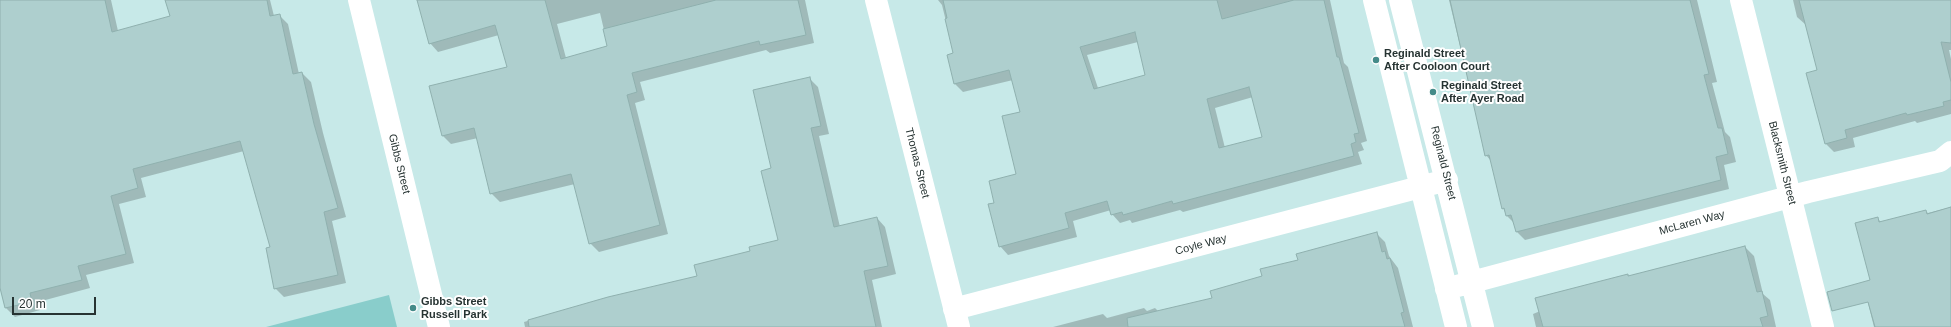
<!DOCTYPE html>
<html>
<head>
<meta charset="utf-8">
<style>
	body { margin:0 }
	#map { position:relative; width:1951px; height:327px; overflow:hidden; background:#c7e9e8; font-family:Helvetica,sans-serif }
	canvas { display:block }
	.scale { position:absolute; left:12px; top:297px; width:84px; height:18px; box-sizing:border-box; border:2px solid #263332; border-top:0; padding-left:5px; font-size:12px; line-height:14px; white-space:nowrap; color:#263332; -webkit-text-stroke:3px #fff; paint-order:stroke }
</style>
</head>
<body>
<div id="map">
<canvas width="1951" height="327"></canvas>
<div class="scale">20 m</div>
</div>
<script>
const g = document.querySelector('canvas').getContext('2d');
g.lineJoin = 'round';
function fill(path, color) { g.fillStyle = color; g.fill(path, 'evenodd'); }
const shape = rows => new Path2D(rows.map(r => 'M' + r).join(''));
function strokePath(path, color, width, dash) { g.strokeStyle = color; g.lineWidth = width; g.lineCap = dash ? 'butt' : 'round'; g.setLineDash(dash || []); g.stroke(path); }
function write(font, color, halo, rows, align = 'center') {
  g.font = font + ' Helvetica,sans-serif'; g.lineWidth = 4; g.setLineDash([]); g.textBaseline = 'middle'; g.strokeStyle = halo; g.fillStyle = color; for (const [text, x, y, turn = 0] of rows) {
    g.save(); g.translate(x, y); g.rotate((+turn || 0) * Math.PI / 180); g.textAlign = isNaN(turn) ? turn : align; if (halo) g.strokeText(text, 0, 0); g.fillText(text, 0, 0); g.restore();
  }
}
fill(shape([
	[389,295,397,327,266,327]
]), '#89cdcb');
fill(shape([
	[0,0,111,0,118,31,171,17,166,0,270,0,274,16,279,15,288,24,299,74,302,73,311,82,323,133,346,217,332,221,346,283,284,297,275,288,271,248,244,151,141,178,146,197,119,204,134,263,86,275,90,288,38,302,40,310,15,317,6,308,0,284],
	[418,0,805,0,814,43,770,53,766,50,640,82,645,100,635,103,668,234,599,252,590,243,575,184,500,202,491,193,478,138,451,144,443,136,508,68,499,35,438,52,430,43],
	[600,13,608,47,566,58,557,24],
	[938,0,1330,0,1344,63,1348,67,1367,141,1361,143,1364,150,1358,152,1362,164,1183,212,1180,210,1132,223,1130,220,1120,223,1112,214,1111,210,1073,221,1077,237,1008,255,1000,246,995,203,1017,175,1022,113,1013,80,963,92,955,84,954,54,942,5],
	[1138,42,1146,76,1098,88,1087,55],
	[1253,97,1263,138,1225,148,1215,108],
	[1449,0,1697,0,1717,82,1712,83,1725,132,1730,137,1736,162,1724,165,1729,189,1525,240,1517,232,1515,224,1507,216,1503,208,1491,161,1486,155],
	[1793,0,1951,0,1951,50,1949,50,1951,59,1951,114,1917,123,1915,121,1853,138,1855,147,1834,152,1826,144,1818,71,1806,25,1797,17],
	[809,78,818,87,829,134,819,136,840,227,877,218,885,227,896,274,872,280,882,327,525,327,524,322,608,298,698,276,751,251,779,241,772,169],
	[1951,207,1951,327,1874,327,1863,283,1871,281,1877,218,1882,223,1925,211,1928,213],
	[1376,233,1385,242,1389,256,1398,268,1413,327,1053,327,1103,314,1107,318,1144,308,1147,311,1155,308,1159,312,1213,299,1299,260],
	[1745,247,1754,256,1763,294,1770,300,1776,327,1536,327,1533,314,1628,275,1629,276]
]), '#0003');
const building = shape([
	[0,0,105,0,112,32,170,16,165,0,267,0,270,16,280,14,293,74,302,72,314,124,338,208,324,212,338,275,274,289,266,248,270,247,240,141,133,169,138,188,111,196,126,254,78,266,82,280,30,293,32,302,5,308,0,288,0,0],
	[417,0,545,0,561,59,607,46,603,29,716,0,798,0,806,35,760,45,759,41,632,73,637,92,627,95,660,225,589,244,571,174,490,194,474,128,442,136,429,86,507,67,495,25,429,44,417,0],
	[943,0,1217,0,1222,19,1294,0,1324,0,1337,57,1339,57,1359,133,1354,134,1356,142,1351,144,1354,156,1173,204,1172,201,1123,215,1122,212,1111,215,1107,201,1065,213,1069,228,999,247,988,204,994,203,989,181,1016,174,1002,116,1020,112,1009,70,954,84,947,55,953,53,945,19,947,18,943,0],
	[1135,32,1145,75,1094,89,1080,47,1135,32],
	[1249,87,1262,137,1219,148,1207,99,1249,87],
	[1450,0,1690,0,1709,74,1704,75,1718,128,1722,128,1728,154,1716,157,1721,180,1516,232,1511,215,1506,216,1504,208,1502,209,1489,155,1485,156,1450,0],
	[1799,0,1951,0,1951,43,1941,42,1951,82,1951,100,1943,102,1944,106,1907,115,1906,113,1845,130,1847,138,1825,144,1806,73,1817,70,1799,0],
	[810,77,821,126,811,128,834,227,877,217,888,266,864,271,876,327,529,327,528,320,608,297,697,276,694,265,750,251,749,247,778,240,761,171,771,168,753,90,810,77],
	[1951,207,1951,327,1875,327,1868,302,1832,311,1827,292,1870,280,1855,223,1878,217,1879,222,1926,210,1927,214,1951,207],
	[1377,232,1382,252,1385,251,1387,259,1390,258,1404,312,1401,313,1405,327,1128,327,1127,318,1212,298,1210,291,1262,276,1260,269,1298,260,1296,254,1377,232],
	[1745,246,1757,292,1762,291,1768,316,1760,318,1763,327,1543,327,1535,298,1628,274,1628,276,1745,246]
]);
fill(building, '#aecfce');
strokePath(building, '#8fb0ae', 1);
strokePath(shape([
	[359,0,439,327],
	[876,0,959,327],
	[1374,0,1456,327],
	[1400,0,1483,327],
	[1741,0,1823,327],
	[1446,289,1808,192,1940,161,1951,152],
	[954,309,1447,180]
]), '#fff', 22);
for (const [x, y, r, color] of [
	[1376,60,4,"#448b89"],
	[1433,92,4,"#448b89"],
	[413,308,4,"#448b89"]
]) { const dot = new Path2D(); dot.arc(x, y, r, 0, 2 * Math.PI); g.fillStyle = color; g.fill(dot); strokePath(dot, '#fff', 1.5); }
write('bold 11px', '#263332', '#fff', [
	["Reginald Street",1384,54],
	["After Cooloon Court",1384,67],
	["Reginald Street",1441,86],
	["After Ayer Road",1441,99],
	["Gibbs Street",421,302],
	["Russell Park",421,315]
], 'left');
write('11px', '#263332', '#fff', [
	["Thomas Street",917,163,76],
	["Reginald Street",1443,163,76],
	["Blacksmith Street",1782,163,76],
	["Gibbs Street",399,164,76],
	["McLaren Way",1692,223,-15],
	["Coyle Way",1201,245,-15]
]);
</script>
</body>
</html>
